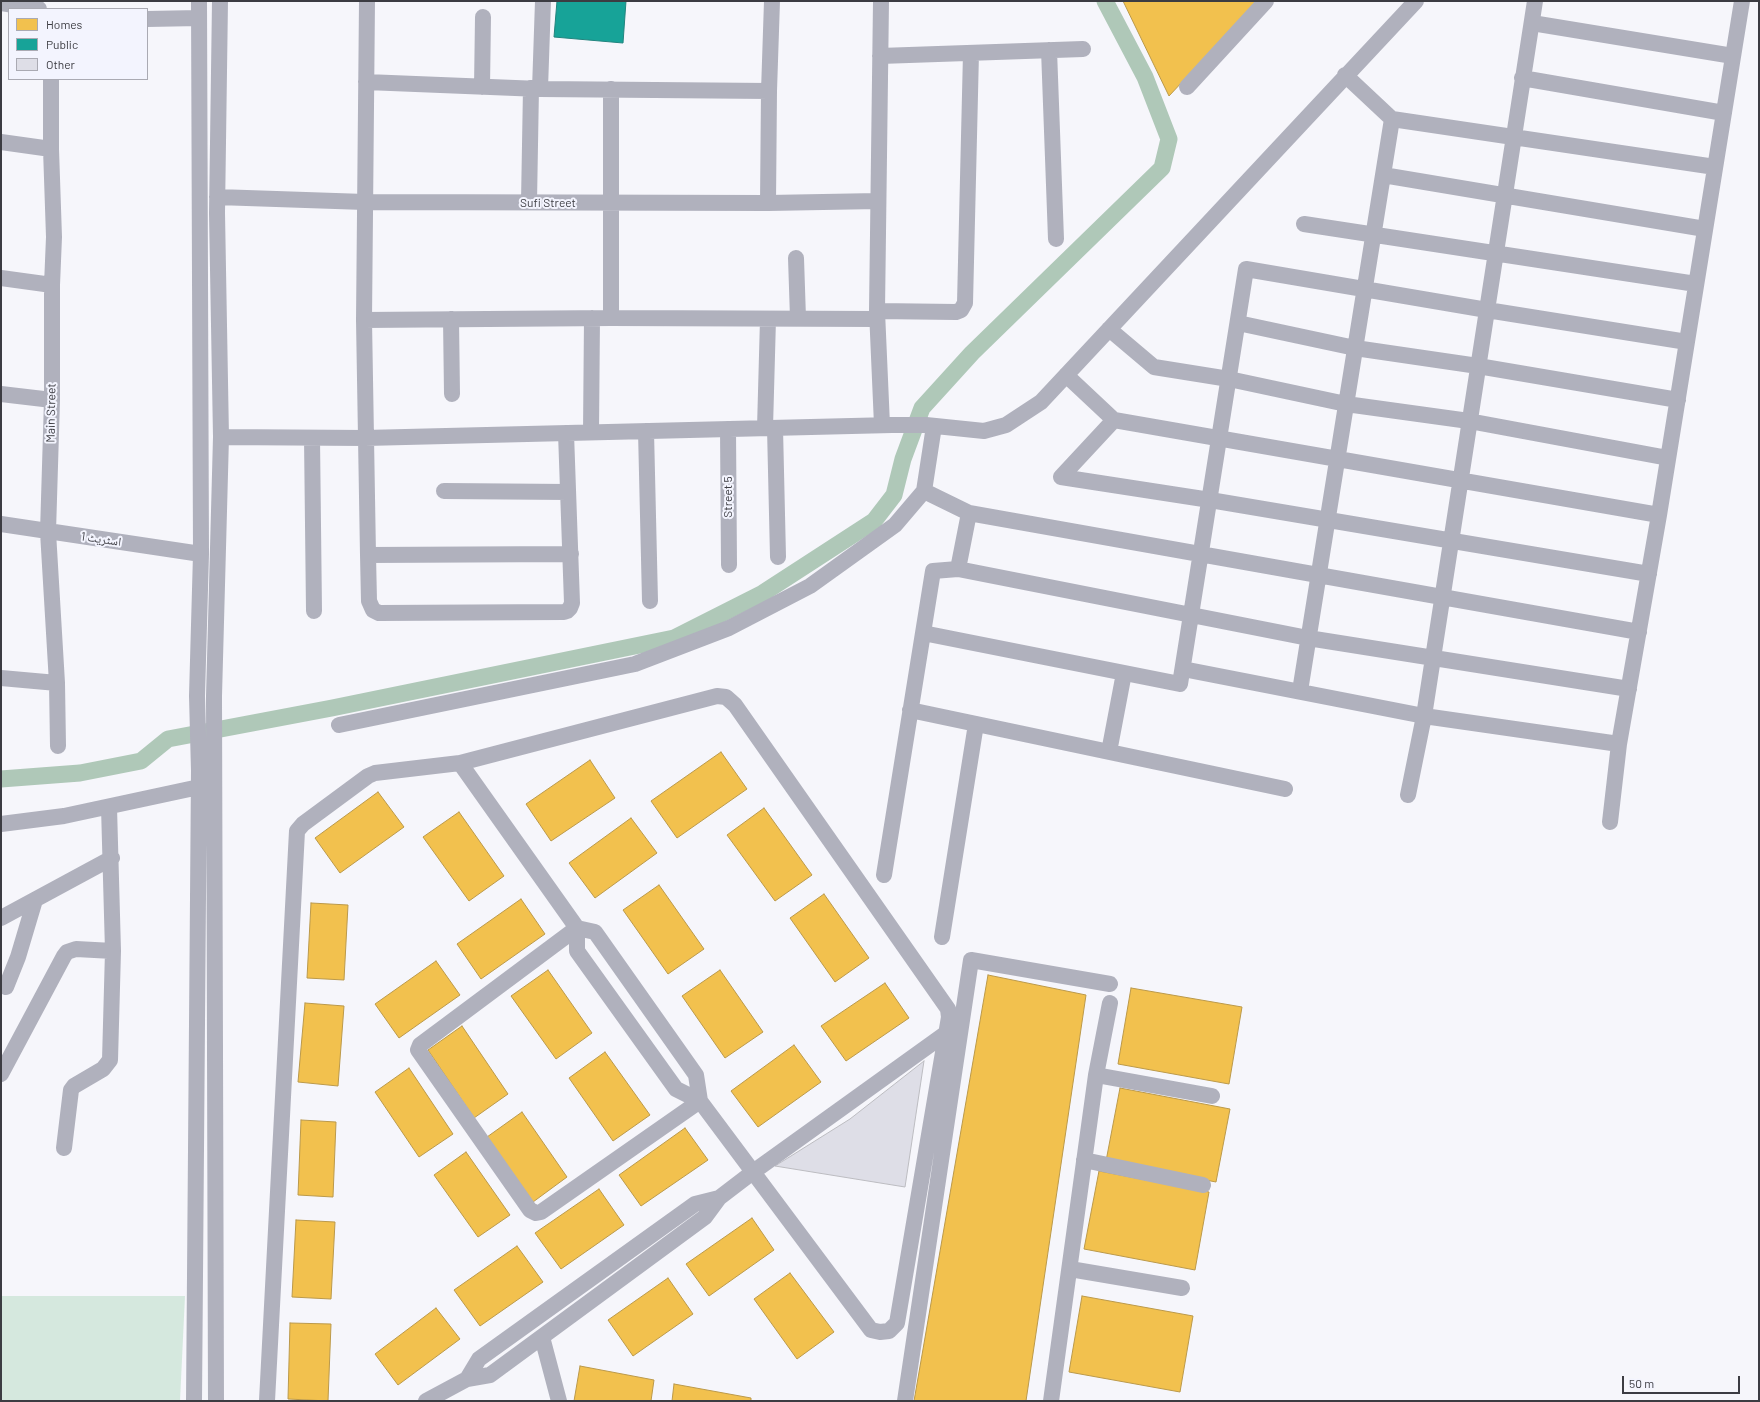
<!DOCTYPE html>
<html>
<head>
<meta charset="utf-8">
<style>
	body { margin:0 }
	#map { position:relative; width:1760px; height:1402px; overflow:hidden; background:#f6f6fb; font-family:Barlow,sans-serif }
	canvas { display:block }
	.frame { position:absolute; inset:0; border:2px solid #3c3c42; pointer-events:none }
	.legend { position:absolute; left:8px; top:8px; width:140px; height:72px; box-sizing:border-box; background:#f3f4fe; border:1px solid #aaaab3; margin:0; padding:5px 7px; list-style:none; font-size:12px; color:#3c3c42 }
	.legend li { display:flex; align-items:center; gap:8px; height:20px }
	.legend b { width:20px; border:1px solid #aaaab3 }
	.scale { position:absolute; left:1622px; top:1376px; width:118px; height:18px; box-sizing:border-box; border:2px solid #3c3c42; border-top:0; padding-left:5px; font-size:12px; line-height:14px; white-space:nowrap; color:#3c3c42; -webkit-text-stroke:3px #f3f4fe; paint-order:stroke }
</style>
</head>
<body>
<div id="map">
<canvas width="1760" height="1402"></canvas>
<div class="frame"></div>
<ul class="legend">
<li><b style="height:11px;background:#f2c14e"></b>Homes</li>
<li><b style="height:11px;background:#17a398"></b>Public</li>
<li><b style="height:11px;background:#dedee7"></b>Other</li>
</ul>
<div class="scale">50 m</div>
</div>
<script>
const g = document.querySelector('canvas').getContext('2d');
g.lineJoin = 'round';
function fill(path, color) { g.fillStyle = color; g.fill(path, 'evenodd'); }
const shape = rows => new Path2D(rows.map(r => 'M' + r).join(''));
function strokePath(path, color, width, dash) { g.strokeStyle = color; g.lineWidth = width; g.lineCap = dash ? 'butt' : 'round'; g.setLineDash(dash || []); g.stroke(path); }
function write(font, color, halo, rows, align = 'center') {
  g.font = font + ' Barlow,"Noto Naskh Arabic",sans-serif'; g.lineWidth = 4; g.setLineDash([]); g.textBaseline = 'middle'; g.strokeStyle = halo; g.fillStyle = color; for (const [text, x, y, turn = 0] of rows) {
    g.save(); g.translate(x, y); g.rotate((+turn || 0) * Math.PI / 180); g.textAlign = isNaN(turn) ? turn : align; if (halo) g.strokeText(text, 0, 0); g.fillText(text, 0, 0); g.restore();
  }
}
fill(shape([
	[1,1296,185,1296,180,1401,1,1401]
]), '#d5e8de');
const homes = shape([
	[1123,1,1258,1,1169,96,1123,1],
	[721,752,747,789,677,838,651,801,721,752],
	[590,760,615,798,551,841,526,804,590,760],
	[378,792,404,827,340,873,315,838,378,792],
	[764,808,812,875,775,901,727,835,764,808],
	[459,812,504,876,469,901,423,837,459,812],
	[631,818,657,853,595,898,569,863,631,818],
	[659,885,704,949,668,974,623,910,659,885],
	[824,894,869,958,835,982,790,918,824,894],
	[521,899,545,934,481,979,457,944,521,899],
	[311,903,348,905,344,980,307,978,311,903],
	[436,961,460,995,399,1038,375,1004,436,961],
	[548,970,592,1033,556,1059,511,996,548,970],
	[720,970,763,1032,725,1058,682,996,720,970],
	[988,975,1086,995,1026,1401,914,1401,988,975],
	[885,983,909,1018,846,1061,821,1026,885,983],
	[1131,988,1242,1007,1229,1084,1118,1064,1131,988],
	[305,1003,344,1006,338,1086,298,1082,305,1003],
	[462,1026,508,1094,474,1118,428,1050,462,1026],
	[794,1045,821,1082,758,1127,731,1091,794,1045],
	[605,1052,650,1115,613,1141,569,1078,605,1052],
	[409,1068,453,1134,419,1157,375,1092,409,1068],
	[1120,1088,1230,1109,1216,1182,1106,1161,1120,1088],
	[522,1112,567,1177,533,1202,487,1137,522,1112],
	[301,1120,336,1122,333,1197,298,1195,301,1120],
	[685,1128,708,1160,641,1206,619,1175,685,1128],
	[466,1152,510,1215,478,1237,434,1175,466,1152],
	[1099,1171,1209,1192,1195,1270,1084,1249,1099,1171],
	[599,1189,624,1225,561,1269,535,1233,599,1189],
	[752,1218,774,1250,709,1296,686,1264,752,1218],
	[296,1220,335,1222,331,1299,292,1297,296,1220],
	[517,1246,543,1282,480,1326,454,1290,517,1246],
	[790,1273,834,1332,797,1359,754,1299,790,1273],
	[668,1278,693,1314,633,1356,608,1320,668,1278],
	[1082,1296,1193,1316,1180,1392,1069,1372,1082,1296],
	[436,1308,460,1339,398,1385,375,1354,436,1308],
	[290,1323,331,1324,328,1401,288,1399,290,1323],
	[580,1366,654,1380,651,1401,574,1401,580,1366],
	[674,1384,751,1398,751,1401,672,1401,674,1384]
]);
fill(homes, '#f2c14e');
strokePath(homes, '#bb994a', 1);
const public = shape([
	[557,1,626,1,623,43,554,37,557,1]
]);
fill(public, '#17a398');
strokePath(public, '#22847e', 1);
strokePath(shape([
	[1,779,80,773,141,761,168,739,332,708,674,638,763,593,874,521,894,495,903,459,922,408,972,353,1162,168,1169,139,1145,77,1105,1]
]), '#afc8b8', 17);
const building = shape([
	[924,1061,905,1187,775,1166,850,1119,924,1061]
]);
fill(building, '#dedee7');
strokePath(building, '#bcbcc1', 1);
strokePath(shape([
	[367,1,364,320,368,555,369,601,373,610,379,613,564,612,567,611,570,608,572,603,566,433],
	[881,1,877,311,882,425],
	[1,3,39,9],
	[147,19,199,18],
	[1532,23,1733,56],
	[1049,50,1056,239],
	[880,56,1083,49],
	[1345,75,1392,119,1715,167],
	[1522,78,1724,113],
	[51,79,51,149,54,237,52,285,52,400,48,532,57,683,58,746],
	[366,82,540,89,769,91],
	[482,87,483,17],
	[1187,87,1266,1],
	[540,89,543,1],
	[611,89,611,318],
	[1,142,51,149],
	[1383,175,1705,229],
	[217,197,365,202,768,203,878,201],
	[529,202,531,88],
	[768,203,769,91,772,1],
	[1304,224,1696,284],
	[796,258,798,318],
	[1,278,52,285],
	[877,311,956,312,961,310,965,303,971,53],
	[451,319,452,394],
	[364,320,611,318,877,319],
	[1238,323,1355,348,1478,366,1678,400],
	[1109,329,1154,367,1229,379,1346,404,1469,421,1668,458],
	[1066,375,1114,420,1659,515],
	[1,394,52,400],
	[765,428,768,319],
	[775,428,778,557],
	[728,429,729,565],
	[646,431,650,601],
	[591,432,592,318],
	[221,437,365,438,892,425,926,425,984,431,1006,425,1041,402,1416,1],
	[312,438,314,611],
	[1061,477,1210,500,1649,574],
	[1061,477,1114,420],
	[444,491,568,492],
	[969,513,1639,632],
	[1,524,201,554],
	[368,555,571,554],
	[958,569,1308,638,1629,689],
	[923,633,1180,684,1246,269,1487,310,1687,342],
	[1183,669,1424,716,1619,744],
	[1,678,57,683],
	[1300,691,1392,119],
	[910,710,1285,789],
	[339,725,635,664,729,628,810,586,895,525,924,491],
	[1109,752,1124,673],
	[460,763,577,928,577,951,676,1089,700,1101],
	[1408,795,1424,716,1535,1],
	[1610,822,1619,744,1659,515,1742,1],
	[1,824,64,816,199,787],
	[884,875,933,571,958,569,969,513,924,491,934,426],
	[1,918,112,858],
	[577,928,420,1045,418,1050,530,1210,536,1213,541,1212,700,1101],
	[942,937,976,724],
	[6,987,18,957,35,900],
	[1,1074,64,956,67,952,76,949,113,951],
	[1096,1075,1212,1096],
	[64,1148,71,1090,74,1086,103,1069,110,1060,113,951,109,807],
	[1084,1160,1203,1185],
	[1070,1269,1182,1288],
	[542,1337,559,1401],
	[467,1379,479,1359,695,1204,719,1198],
	[194,1401,199,771,197,696,201,554,199,1],
	[216,1401,214,696,221,437,217,213,220,1],
	[267,1401,297,831,303,824,368,776,375,773,460,763,717,696,726,697,735,705,948,1009,949,1017,897,1323,889,1331,880,1332,871,1330,700,1101,696,1075,595,932,577,928],
	[426,1401,467,1379,490,1375,705,1217,719,1198,753,1172,945,1034],
	[905,1401,971,960,1110,984],
	[1051,1401,1096,1075,1110,1003]
]), '#b0b1bd', 16);
write('12px', '#3c3c42', '#f3f4fe', [
	["Sufi Street",548,203],
	["Main Street",51,413,-89],
	["Street 5",728,497,-90],
	["اسٹریٹ 1",101,539,8]
]);
</script>
</body>
</html>
